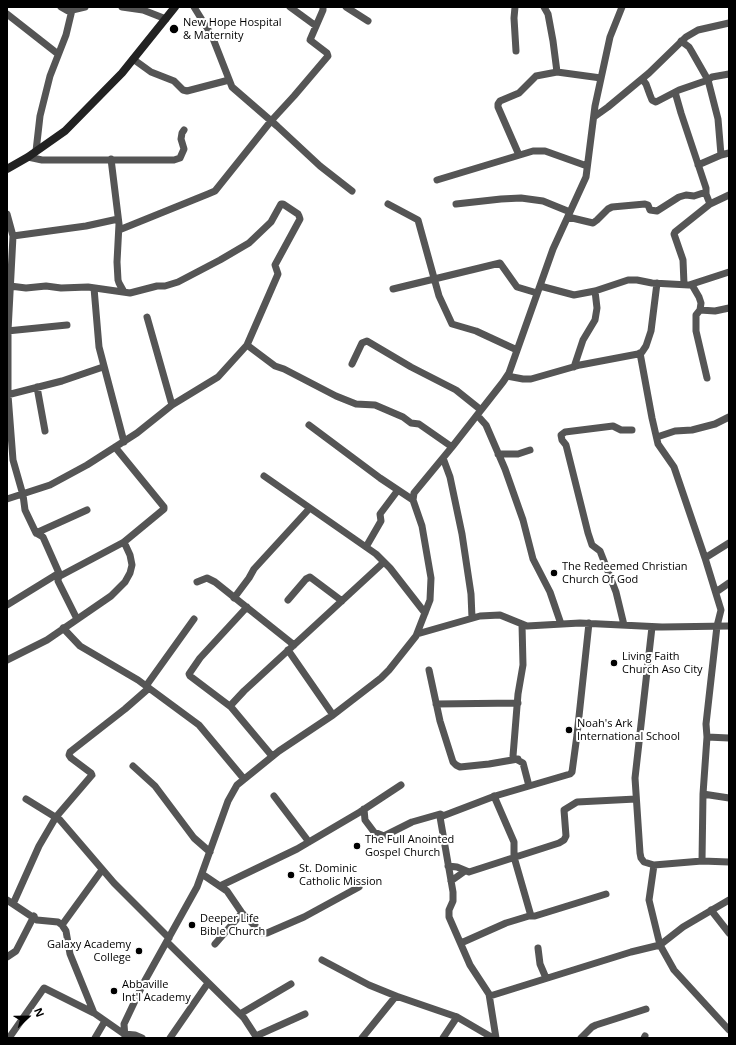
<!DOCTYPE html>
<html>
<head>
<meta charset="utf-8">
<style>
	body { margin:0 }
	#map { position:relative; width:736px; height:1045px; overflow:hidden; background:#fff; font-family:"Open Sans",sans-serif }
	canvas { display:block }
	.frame { position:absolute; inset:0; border:8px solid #000; pointer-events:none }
	.north { position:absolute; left:8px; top:997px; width:40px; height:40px; -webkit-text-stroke:3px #fff; paint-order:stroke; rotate:68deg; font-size:11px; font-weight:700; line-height:16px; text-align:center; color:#000 }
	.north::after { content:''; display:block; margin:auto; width:14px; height:18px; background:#000; clip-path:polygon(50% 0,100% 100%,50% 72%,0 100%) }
</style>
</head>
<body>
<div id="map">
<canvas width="736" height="1045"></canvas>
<div class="frame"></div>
<div class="north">N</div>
</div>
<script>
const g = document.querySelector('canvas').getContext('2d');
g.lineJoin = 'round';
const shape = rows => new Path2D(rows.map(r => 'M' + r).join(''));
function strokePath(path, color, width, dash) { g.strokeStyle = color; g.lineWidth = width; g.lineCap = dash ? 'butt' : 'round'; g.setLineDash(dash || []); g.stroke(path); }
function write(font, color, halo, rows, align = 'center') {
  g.font = font + ' "Open Sans",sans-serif'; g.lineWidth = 4; g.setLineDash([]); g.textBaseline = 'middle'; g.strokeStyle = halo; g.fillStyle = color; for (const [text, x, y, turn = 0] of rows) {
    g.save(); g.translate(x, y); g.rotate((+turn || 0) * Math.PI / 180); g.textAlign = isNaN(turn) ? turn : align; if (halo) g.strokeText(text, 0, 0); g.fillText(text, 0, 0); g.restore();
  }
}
strokePath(shape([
	[61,7,68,11,85,7],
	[122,7,143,10,166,19],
	[194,7,212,36,232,87,277,126,320,166,352,191],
	[290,7,316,26],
	[346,7,368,21],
	[515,7,514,18,516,51],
	[544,7,548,14,553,41,557,72],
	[7,14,58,54],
	[681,41,689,47,692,52,708,80,718,119,721,155],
	[133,59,151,72,174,81,183,90,187,91,229,80],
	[642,79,646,84,650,95,652,100,656,102,679,90,708,80,712,77,729,74],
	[675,92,681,113,706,188,706,194,710,204],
	[594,117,608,107,649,73,686,37,698,30,729,23],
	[36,151,40,116,50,76,66,35,72,10],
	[519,155,498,107,498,104,500,101,519,93,536,76,557,72,601,78],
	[28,157,42,160,174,160,180,158,184,149,181,139,182,133,184,130],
	[111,159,119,224,117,262,118,280,119,283,124,292],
	[698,165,721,155,729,153],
	[437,180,533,151,545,151,587,166],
	[388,204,418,220,439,296,452,324,476,331,517,350],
	[456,204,501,199,521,198,543,201,570,212],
	[7,214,13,236,8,331,8,395,13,460,23,495,25,510,36,533,43,537,59,573,58,581,77,619],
	[568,217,593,223,597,220,608,209,612,207,645,204,648,205,650,210,657,211,679,197,686,195,694,196,706,192],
	[119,230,208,194,215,191,271,121,294,96,328,56,327,53,310,40,323,10,323,7],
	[13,236,86,226,118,219],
	[684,284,683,260,674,234,675,232,710,204,729,195],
	[692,285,699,297,701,303,700,310,696,315,696,331,707,378],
	[540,286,574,295,595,291,628,280,637,280,652,283,689,285,729,272],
	[94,288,99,347,124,442],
	[393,289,500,263,517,287,537,293],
	[700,310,715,311,729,308],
	[147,317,172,405],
	[7,331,67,325],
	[247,345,275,366,284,369,336,396,356,404,375,405,403,417,411,423,419,424,452,447],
	[640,353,652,418,658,444,674,467,705,558,721,610,717,626,706,724,707,737,703,794,702,861],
	[352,364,362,343,367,341,411,367,456,390,481,410],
	[574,367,583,340,595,320,597,308,595,291],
	[507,376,523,379,531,379,580,365,638,354,642,352,646,346,651,331,657,283],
	[37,387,45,431],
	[7,395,62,381,103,367],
	[477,415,486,425,505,469,523,520,533,559,550,592,561,624],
	[309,425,380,478,413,500],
	[657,437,675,431,692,430,715,424,729,417],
	[498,454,518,454,530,450],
	[443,458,450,477,462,534,471,594,472,618],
	[264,476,376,554,390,568,425,613],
	[7,499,50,485,87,465,137,433,172,405,218,377,247,345,278,274,275,265,300,219,299,216,298,214,283,204,281,204,271,222,249,243,220,260,178,282,165,286,157,286,130,293,88,287,61,288,46,286,26,288,10,286],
	[36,533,87,510],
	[366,547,381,521,380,514,398,490],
	[705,558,729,543],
	[60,576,124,542,164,509,164,507,115,447],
	[197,582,207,578,215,582,294,645],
	[716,592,729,583],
	[234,598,249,578,254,569,309,509],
	[288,600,306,579,310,577,342,601],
	[7,605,59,573],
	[247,607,200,658,189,674,190,676,231,707,272,756],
	[522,624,523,665,518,694,513,756,514,758,523,763,529,786],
	[624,625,616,592,600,551,592,545,588,533,566,445,562,440,561,435,565,432,613,426,621,430,632,430],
	[652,627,635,778,640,853,641,858,644,862,654,865,702,861,729,862],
	[63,628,80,646,138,680,199,725,244,779],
	[417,634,480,616,500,615,527,626,580,623,662,627,729,626],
	[288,650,333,715],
	[7,660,47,640,111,596,125,582,130,573,132,565,130,555,124,542],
	[429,670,440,721,453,762,456,765,460,767,489,764,518,759],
	[146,686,194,619],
	[436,704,518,703],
	[230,706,244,691,384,562],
	[707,737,729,738],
	[133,766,155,786,194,838,210,852],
	[703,794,729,798],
	[274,796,309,842],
	[494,796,514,842,514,857,531,916],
	[26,799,60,820,114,883,169,938],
	[364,809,365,820,374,832,384,836,412,822,440,814,442,815],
	[654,865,649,900,660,945,674,970,729,1030],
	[448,866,457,867,469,872,559,843,564,840,566,836,564,810,577,802,636,799],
	[202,874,227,891,242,913,262,933,267,933,304,917,359,887],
	[451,881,465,871],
	[220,886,297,849,360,812,401,785],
	[7,900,37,920,58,922,62,925,66,931,70,954,94,1013],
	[13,904,39,846,56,817,92,775,91,773,71,758,69,755,70,752,125,709,149,688],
	[711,910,729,933],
	[62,925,102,870],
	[167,942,244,1018,257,1038],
	[461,943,506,923,529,916,535,916,606,894],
	[215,944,242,913],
	[538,948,540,964,546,978],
	[7,957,16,951,34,916],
	[322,960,369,985,396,996,457,1017,493,1038],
	[490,996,631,952,660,945,683,927,729,900],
	[240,1014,291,984],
	[256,1036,305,1014],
	[9,1038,44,988,94,1013,124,1034,135,1035,142,1038],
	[95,1038,105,1021],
	[125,1038,124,1024,143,984,197,887,228,801,237,785,279,751,333,715,381,678,389,670,416,636,430,600,431,578,422,526,413,500,414,493,452,447,503,382,509,373,553,249,586,177,595,106,610,37,622,7],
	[170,1038,208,983],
	[362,1038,396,996],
	[443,1038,457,1017],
	[496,1038,489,994,470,965,449,917,449,910,453,901,453,892,440,817,495,796,570,774,572,772,577,735,589,623],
	[581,1038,592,1027,596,1025,646,1009],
	[644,1038,645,1036]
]), '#555', 7);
strokePath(shape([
	[7,169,28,157,65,131,122,73,175,7]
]), '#222', 8);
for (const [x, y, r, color] of [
	[174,29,5,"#000"],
	[554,573,4,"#000"],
	[614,663,4,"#000"],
	[569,730,4,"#000"],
	[357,846,4,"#000"],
	[291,875,4,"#000"],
	[192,925,4,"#000"],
	[139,951,4,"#000"],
	[114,991,4,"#000"]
]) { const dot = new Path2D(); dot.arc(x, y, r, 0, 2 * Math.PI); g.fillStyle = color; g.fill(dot); strokePath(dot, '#fff', 1.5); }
write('11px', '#000', '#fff', [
	["New Hope Hospital",183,23],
	["& Maternity",183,36],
	["The Redeemed Christian",562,567],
	["Church Of God",562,580],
	["Living Faith",622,657],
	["Church Aso City",622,670],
	["Noah's Ark",577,724],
	["International School",577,737],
	["The Full Anointed",365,840],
	["Gospel Church",365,853],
	["St. Dominic",299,869],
	["Catholic Mission",299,882],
	["Deeper Life",200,919],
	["Bible Church",200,932],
	["Galaxy Academy",131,945,"right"],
	["College",131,958,"right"],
	["Abbaville",122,985],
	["Int'l Academy",122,998]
], 'left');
</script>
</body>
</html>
